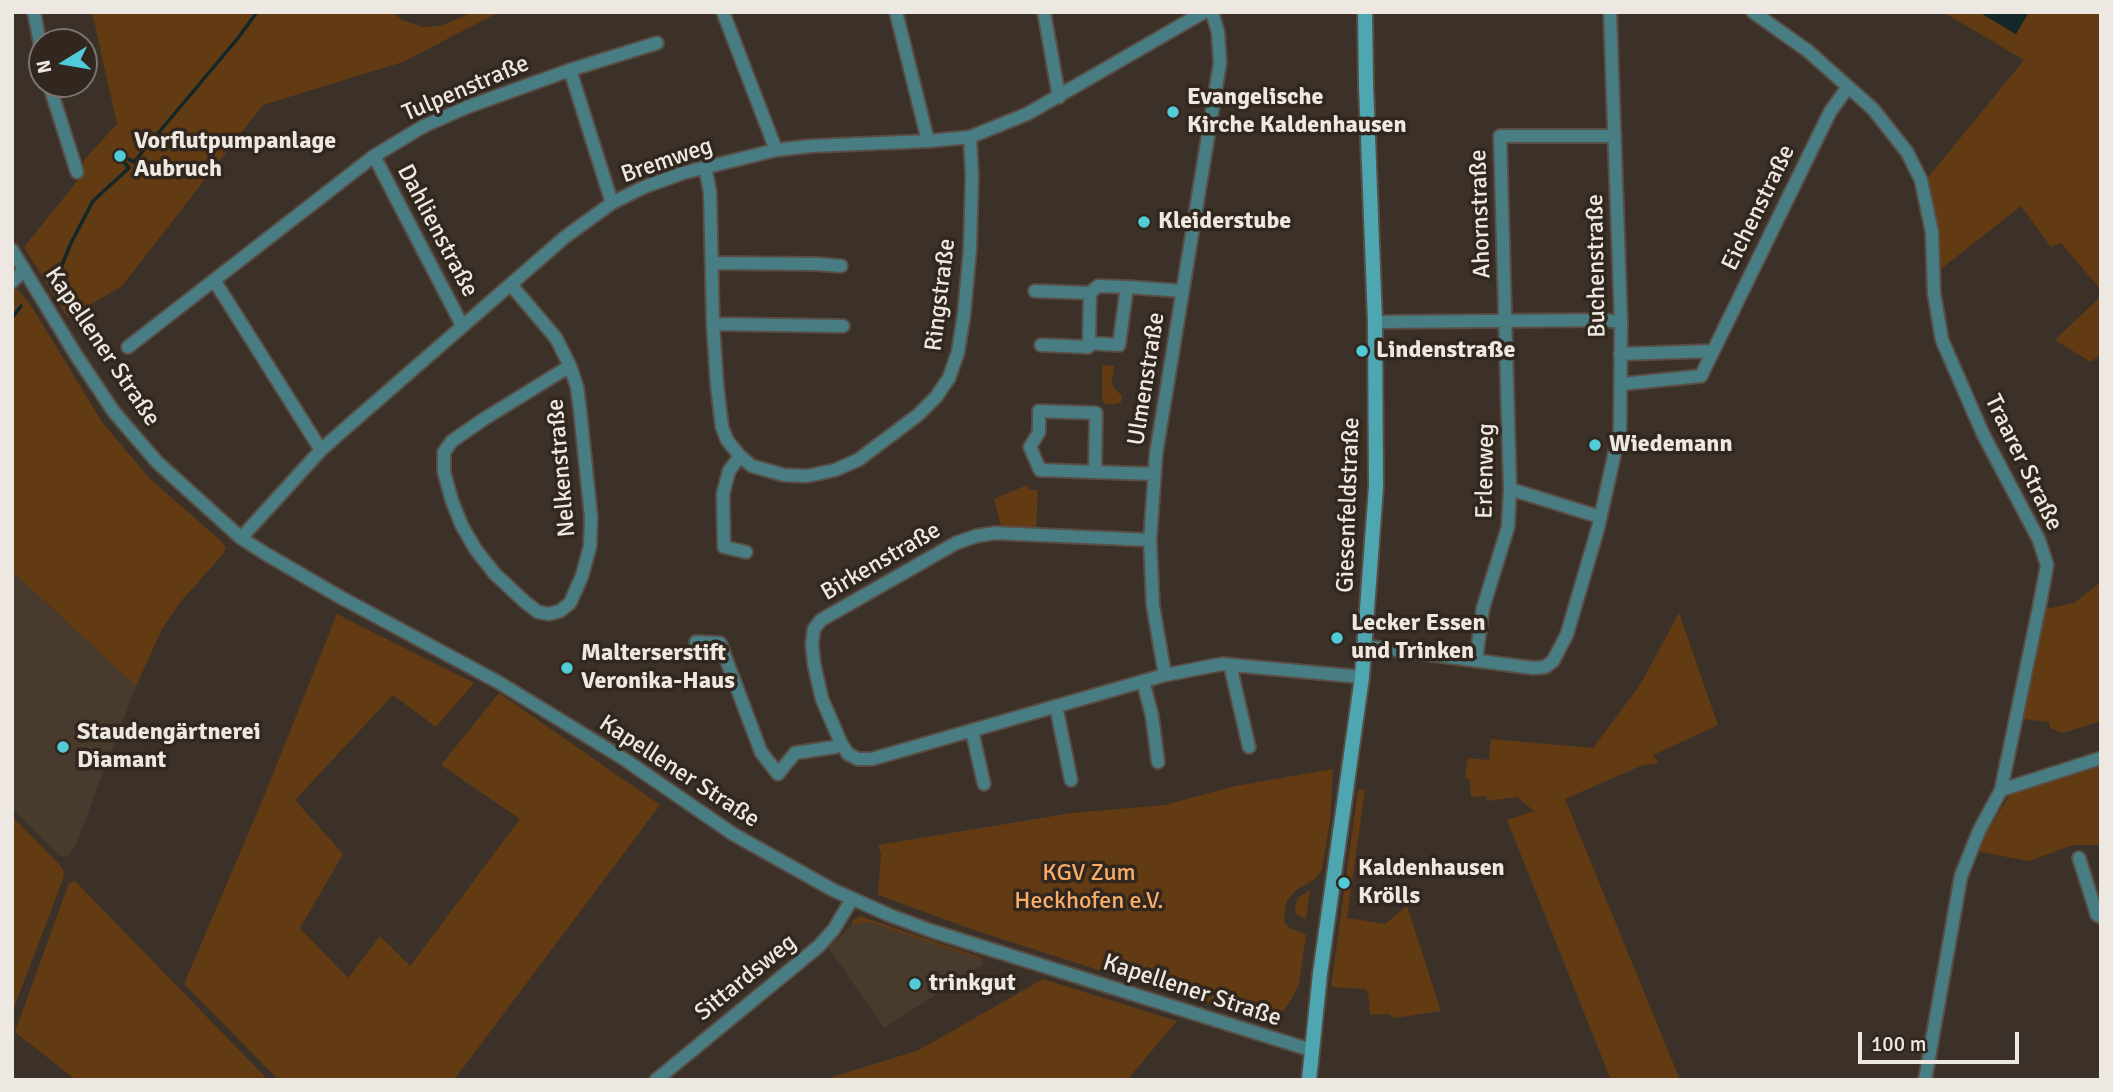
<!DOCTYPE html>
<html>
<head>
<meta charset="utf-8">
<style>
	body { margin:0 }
	#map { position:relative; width:2113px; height:1092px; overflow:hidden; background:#3b3128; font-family:Signika,sans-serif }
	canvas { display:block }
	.frame { position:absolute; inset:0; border:14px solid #eee8e2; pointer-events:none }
	.north { position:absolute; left:28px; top:28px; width:70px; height:70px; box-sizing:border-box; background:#31271f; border:2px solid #7d746d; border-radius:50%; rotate:259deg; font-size:19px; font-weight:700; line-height:28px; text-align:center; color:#eee8e2 }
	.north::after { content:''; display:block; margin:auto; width:24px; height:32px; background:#52cbd9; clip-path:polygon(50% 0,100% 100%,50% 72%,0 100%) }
	.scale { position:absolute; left:1858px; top:1032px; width:161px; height:32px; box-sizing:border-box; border:4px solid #eee8e2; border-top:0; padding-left:9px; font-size:21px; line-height:24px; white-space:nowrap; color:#eee8e2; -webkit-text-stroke:5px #31271f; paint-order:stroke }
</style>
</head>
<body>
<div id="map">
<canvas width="2113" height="1092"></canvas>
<div class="frame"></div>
<div class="north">N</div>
<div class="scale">100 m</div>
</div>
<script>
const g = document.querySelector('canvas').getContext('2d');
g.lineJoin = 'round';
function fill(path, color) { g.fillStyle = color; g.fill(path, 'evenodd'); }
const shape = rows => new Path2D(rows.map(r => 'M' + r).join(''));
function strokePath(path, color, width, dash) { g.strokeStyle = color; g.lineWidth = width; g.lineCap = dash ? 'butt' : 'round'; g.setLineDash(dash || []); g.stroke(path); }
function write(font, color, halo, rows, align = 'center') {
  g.font = font + ' Signika,sans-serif'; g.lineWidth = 7; g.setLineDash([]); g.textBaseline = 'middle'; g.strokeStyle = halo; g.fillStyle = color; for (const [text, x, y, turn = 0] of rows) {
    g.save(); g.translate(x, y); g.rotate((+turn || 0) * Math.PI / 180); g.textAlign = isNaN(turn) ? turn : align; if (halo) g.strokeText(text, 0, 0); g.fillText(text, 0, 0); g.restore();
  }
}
fill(shape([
	[12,571,136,686,76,845,68,856,62,857,55,852,12,808],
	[869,922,982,960,984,964,884,1028,828,947,852,925]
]), '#483a2d');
fill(shape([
	[92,12,393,12,402,20,422,27,440,26,474,12,499,12,403,62,263,105,122,286,68,318,24,247,83,174,84,160,117,124],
	[1943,12,1979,12,2015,34,2029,12,2101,12,2101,290,2061,243,2051,247,2021,206,1937,272,1926,180,2024,60],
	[12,283,30,304,102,422,150,479,221,541,226,548,224,553,182,600,162,629,136,686,12,571],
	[2101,296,2101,354,2091,362,2055,340],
	[1102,365,1114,366,1112,380,1113,387,1122,396,1121,402,1115,404,1105,404,1102,400],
	[1027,485,1029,490,1038,490,1036,531,1002,529,994,499],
	[2101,582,2101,721,2063,733,2050,728,2049,722,2023,719,2045,609,2074,603],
	[1679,613,1718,725,1653,755,1659,764,1643,765,1565,799,1680,1080,1611,1080,1507,820,1534,811,1517,797,1487,801,1486,796,1471,797,1469,779,1465,778,1468,758,1489,760,1491,739,1593,748,1640,685],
	[337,614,474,683,436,727,393,695,295,800,343,854,300,928,348,978,380,936,410,966,520,819,441,765,499,693,660,805,454,1080,279,1080,184,984,262,801],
	[2101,763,2101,845,2073,845,2029,861,1975,851,2011,793],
	[1333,769,1330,819,1322,870,1314,880,1296,890,1287,900,1284,917,1285,923,1290,928,1306,935,1299,984,1290,1002,1282,1011,1270,1016,1260,1017,1251,1015,1111,974,974,930,878,895,881,854,878,845,1072,813,1165,805,1235,786],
	[1358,790,1365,790,1347,918,1385,924,1407,906,1441,1011,1394,1018,1389,1014,1370,1015,1368,992,1364,989,1331,987],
	[12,816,60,865,64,872,63,879,12,1013],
	[75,881,78,884,268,1080,76,1080,15,1032,69,883],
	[1310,890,1306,917,1305,919,1296,914,1295,907,1298,898],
	[860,916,979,957,982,960,869,922,852,925,852,921],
	[1043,979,1177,1021,1127,1080,823,1080,919,1050]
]), '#633b13');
fill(shape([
	[1979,12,2029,12,2016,34]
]), '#132628');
strokePath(shape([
	[126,158,134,162,238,38,257,12],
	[58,275,71,243,93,201,129,168,123,161],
	[12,318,21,306]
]), '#132628', 3.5);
const minor = shape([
	[34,12,42,54],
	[723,12,776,150],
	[896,12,928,141],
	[1044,12,1059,97],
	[1753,12,1808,51,1873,109,1907,152,1921,180,1932,232,1934,293,1942,340,1983,434,2039,540,2047,565,2040,603,2001,790,1979,831,1961,876,1925,1080],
	[570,70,657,43],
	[49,84,77,172],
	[374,156,462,325],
	[705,167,710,192,713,324,717,385,722,427,727,440,740,456,752,466,784,475,807,476,835,470,858,460,918,415,936,397,949,378,958,352,964,314,970,249,972,176,970,137],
	[12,250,76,355,114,412,157,462,241,538,266,554,340,597,498,682,624,759,733,834,833,890,889,915,932,931,1311,1050],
	[712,263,816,264,841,266],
	[214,280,321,450],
	[12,282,24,270],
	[511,285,556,338,570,366,577,387,580,410,591,517,590,546,582,576,570,603,560,611,549,614,538,612,525,602,495,574,476,550,462,526,452,501,444,472,444,452,452,441,484,419,570,366],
	[1035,291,1090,293,1089,343,1119,345,1127,287,1183,291],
	[1090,293,1098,286,1127,287],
	[1375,322,1604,320,1621,322],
	[713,324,843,326],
	[1041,345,1088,347,1089,343],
	[128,347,374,156,424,126,467,107,570,70,612,203],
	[1620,354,1712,351],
	[1622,384,1701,376,1830,112,1848,87],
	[740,456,729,471,723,494,724,547,746,552],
	[1095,472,1040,470,1030,447,1039,432,1039,411,1096,413,1095,472,1155,474],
	[1510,489,1600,517],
	[241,538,321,450,348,426,565,237,612,203,644,187,683,173,776,150,811,146,928,141,970,137,1027,114,1204,12],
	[1150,540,995,533,976,536,956,543,821,620,814,629,812,644,814,664,822,699,841,743,848,754,858,759,872,759,1165,675,1222,664,1362,677],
	[696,642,720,643,761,752,778,774,795,753,835,747,841,743],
	[1365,646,1533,668,1545,667,1553,661,1567,634,1598,528,1620,429,1621,322,1610,12],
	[1476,659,1483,608,1508,527,1510,489,1500,136,1615,136],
	[1230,665,1249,747],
	[1165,675,1153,606,1150,540,1156,454,1220,63,1218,32,1212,12],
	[1143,681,1152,716,1158,762],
	[1056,706,1071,780],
	[972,731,984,784],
	[2001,790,2101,758],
	[2079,858,2097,915,2101,917],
	[656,1080,819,946,834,929,852,899]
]);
const secondary = shape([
	[1309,1080,1320,974,1362,677,1376,487,1375,322,1366,85,1365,12]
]);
strokePath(minor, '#584e46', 16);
strokePath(secondary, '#584e46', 18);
strokePath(minor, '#497d84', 12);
strokePath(secondary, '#4ea6b1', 14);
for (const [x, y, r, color] of [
	[1173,112,7,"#52cbd9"],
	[120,156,7,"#52cbd9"],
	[1144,222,7,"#52cbd9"],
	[1362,351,7,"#52cbd9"],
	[1595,445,7,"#52cbd9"],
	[1337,638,7,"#52cbd9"],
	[567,668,7,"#52cbd9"],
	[63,747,7,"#52cbd9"],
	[1344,883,7,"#52cbd9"],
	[915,984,7,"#52cbd9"]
]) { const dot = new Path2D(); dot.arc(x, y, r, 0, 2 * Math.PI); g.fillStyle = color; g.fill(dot); strokePath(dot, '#31271f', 2.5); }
write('24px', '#eee8e2', '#31271f', [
	["Tulpenstraße",466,89,-23],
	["Bremweg",667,161,-19],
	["Eichenstraße",1759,208,-64],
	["Ahornstraße",1481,214,-92],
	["Dahlienstraße",437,231,62],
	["Buchenstraße",1597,266,-91],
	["Ringstraße",941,295,-83],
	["Kapellener Straße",102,347,56],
	["Ulmenstraße",1147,379,-81],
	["Traarer Straße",2023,463,64],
	["Nelkenstraße",562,468,-95],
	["Erlenweg",1486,471,-89],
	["Giesenfeldstraße",1349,505,-88],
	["Birkenstraße",881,562,-30],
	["Kapellener Straße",679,772,33],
	["Sittardsweg",746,978,-39],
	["Kapellener Straße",1192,991,18]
]);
write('bold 24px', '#eee8e2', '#31271f', [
	["Evangelische",1187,98],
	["Kirche Kaldenhausen",1187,126],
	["Vorflutpumpanlage",134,142],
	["Aubruch",134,170],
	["Kleiderstube",1158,222],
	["Lindenstraße",1376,351],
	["Wiedemann",1609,445],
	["Lecker Essen",1351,624],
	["und Trinken",1351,652],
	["Malterserstift",581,654],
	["Veronika-Haus",581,682],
	["Staudengärtnerei",77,733],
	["Diamant",77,761],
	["Kaldenhausen",1358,869],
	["Krölls",1358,897],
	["trinkgut",929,984]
], 'left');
write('24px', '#f9ad67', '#31271f', [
	["KGV Zum",1089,874],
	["Heckhofen e.V.",1089,902]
]);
</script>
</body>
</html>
